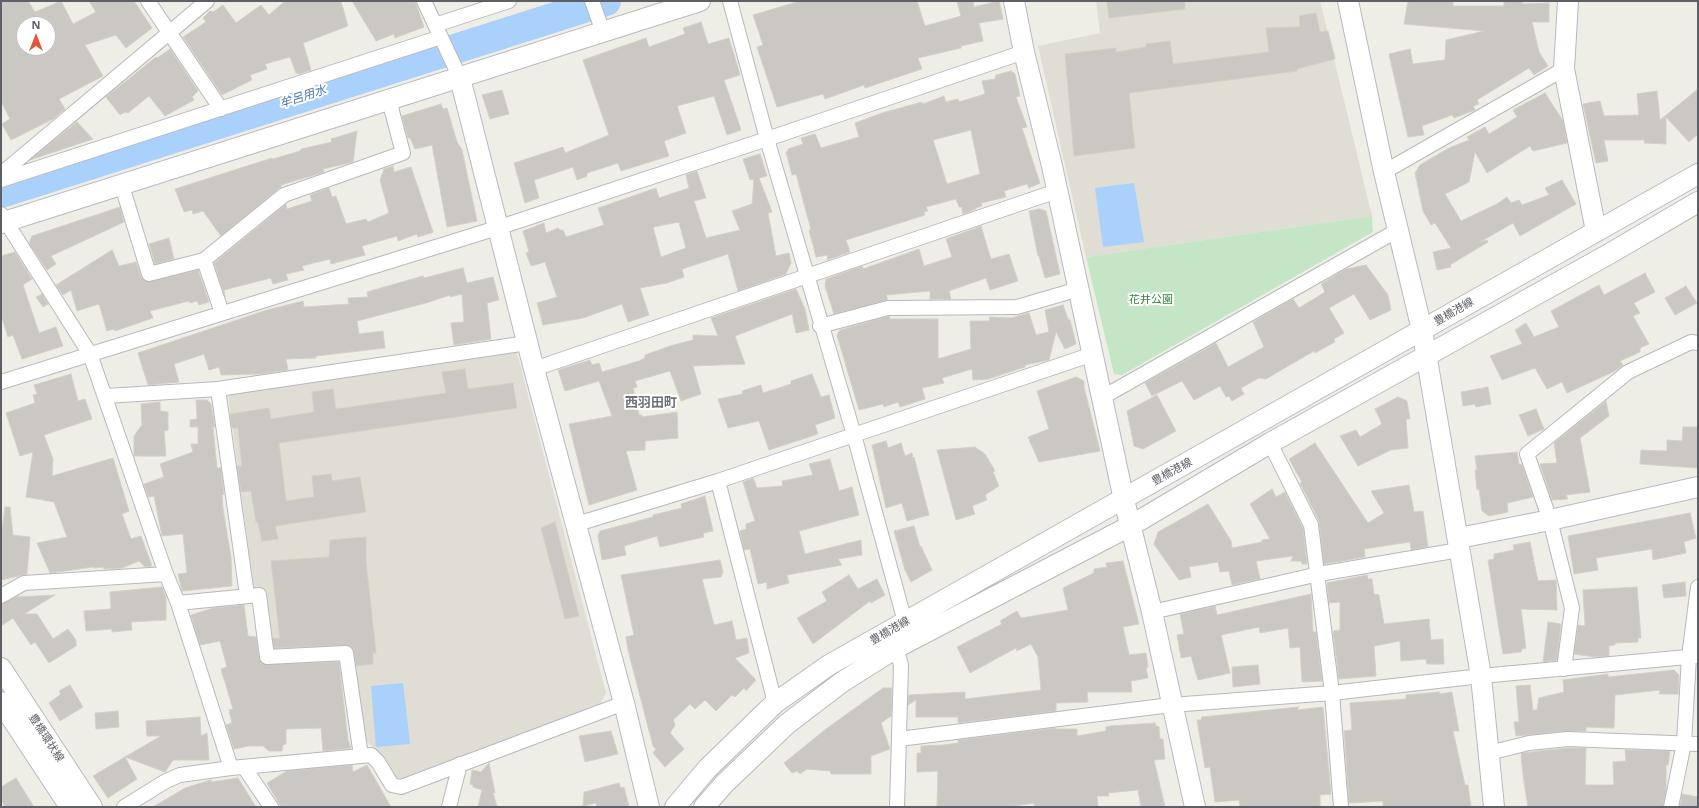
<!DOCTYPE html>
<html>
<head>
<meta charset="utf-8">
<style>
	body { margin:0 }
	#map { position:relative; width:1699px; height:808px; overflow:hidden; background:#efeee6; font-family:"Open Sans",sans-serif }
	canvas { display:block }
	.frame { position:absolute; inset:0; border:2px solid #5e6066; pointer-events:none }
	.north { position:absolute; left:16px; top:16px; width:40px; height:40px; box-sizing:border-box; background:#fff; border:1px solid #bfbfc2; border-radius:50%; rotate:0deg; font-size:11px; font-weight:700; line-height:16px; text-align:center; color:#5e6066 }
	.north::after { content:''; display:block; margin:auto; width:14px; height:18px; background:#e35438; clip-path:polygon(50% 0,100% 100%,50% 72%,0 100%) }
</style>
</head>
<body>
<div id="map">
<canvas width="1699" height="808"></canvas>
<div class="frame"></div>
<div class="north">N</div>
</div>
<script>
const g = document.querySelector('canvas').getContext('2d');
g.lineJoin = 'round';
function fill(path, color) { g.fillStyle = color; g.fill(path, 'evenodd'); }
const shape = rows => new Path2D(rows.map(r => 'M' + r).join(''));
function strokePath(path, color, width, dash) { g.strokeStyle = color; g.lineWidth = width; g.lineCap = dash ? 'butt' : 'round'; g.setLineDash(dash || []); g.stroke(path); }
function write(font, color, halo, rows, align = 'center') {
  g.font = font + ' "Open Sans","Noto Sans JP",sans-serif'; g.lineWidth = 4; g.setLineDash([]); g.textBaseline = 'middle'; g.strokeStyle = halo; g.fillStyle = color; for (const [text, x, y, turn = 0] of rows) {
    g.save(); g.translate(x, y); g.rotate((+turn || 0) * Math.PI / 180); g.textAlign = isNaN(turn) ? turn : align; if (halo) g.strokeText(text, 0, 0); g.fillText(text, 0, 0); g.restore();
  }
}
fill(shape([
	[1096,1,1320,1,1372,216,1086,257,1038,46,1100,33],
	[516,349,606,693,600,704,404,779,393,777,382,755,364,739,350,647,271,651,264,590,254,590,228,394]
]), '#dfddd4');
fill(shape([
	[1372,216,1373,232,1122,375,1114,374,1086,257]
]), '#c4e6c6');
fill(shape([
	[1134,183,1144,242,1103,247,1095,188],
	[403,683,410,744,376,747,371,686]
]), '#a9d1fc');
strokePath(shape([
	[1,193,606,1]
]), '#a9d1fc', 30);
const building = shape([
	[1,1,28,1,35,12,61,1,73,24,96,12,89,1,134,1,152,28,126,48,116,35,85,45,103,76,59,99,65,109,53,119,11,140,2,124,10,119,1,101,1,1],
	[24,24,48,24,48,48,24,48,24,24],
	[285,1,341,1,348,26,303,43,311,70,299,74,296,73,290,57,265,64,267,69,250,75,252,80,222,95,183,37,206,22,203,18,210,11,213,12,223,5,236,23,261,5,269,15,285,1],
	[352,1,415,1,424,27,395,38,394,34,376,41,352,1],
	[800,1,917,1,925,26,961,16,957,1,973,1,974,7,999,1,1003,19,979,23,983,41,961,46,961,48,918,58,922,69,865,88,864,85,825,99,823,94,777,107,757,47,763,45,753,15,800,1],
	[1107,1,1185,1,1185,9,1109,18,1107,1],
	[1408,1,1453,1,1453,6,1504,6,1504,1,1522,1,1522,4,1549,3,1549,22,1532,22,1539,52,1548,66,1534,75,1529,68,1477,100,1479,104,1473,106,1475,110,1454,118,1452,115,1422,126,1424,135,1408,137,1389,54,1410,49,1413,64,1445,60,1446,40,1484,31,1404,24,1408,1],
	[1316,13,1320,32,1328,31,1335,59,1297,69,1297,71,1129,93,1135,148,1074,156,1065,54,1116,48,1116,52,1146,47,1146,44,1170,41,1173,64,1269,52,1266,28,1300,27,1299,16,1316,13],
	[701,22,708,44,729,38,740,75,724,80,741,130,727,135,714,96,677,106,686,133,664,141,669,156,621,171,618,163,587,173,587,176,577,180,573,167,534,180,539,198,525,203,514,163,563,147,565,153,609,135,583,60,646,38,649,47,685,34,683,28,701,22],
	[170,49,198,91,192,97,194,100,165,116,149,96,128,113,125,112,120,115,106,97,156,57,157,58,170,49],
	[1011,71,1015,74,1020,96,1016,97,1027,127,1022,128,1040,183,1029,188,1027,184,1004,191,1006,197,981,203,982,206,976,208,976,209,963,214,962,207,959,207,956,199,926,207,928,211,924,212,925,215,846,240,850,252,827,260,828,255,816,257,809,230,811,230,796,174,792,175,786,152,788,151,788,149,803,144,801,138,815,134,821,148,859,137,855,123,882,113,922,102,923,104,944,96,946,102,958,99,959,102,985,94,982,81,995,79,996,75,1011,71],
	[971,130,980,174,947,184,933,140,971,130],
	[1698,89,1698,134,1689,142,1666,117,1666,144,1644,143,1645,140,1604,140,1608,161,1596,163,1583,104,1600,101,1604,116,1639,115,1637,94,1657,91,1660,120,1698,89],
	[502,90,509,114,490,119,482,95,502,90],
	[1545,93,1563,121,1567,143,1533,151,1530,146,1487,173,1475,152,1469,182,1445,194,1461,221,1497,204,1507,197,1511,203,1519,200,1522,205,1549,195,1545,188,1562,180,1576,204,1520,236,1513,223,1480,242,1487,240,1488,242,1450,265,1451,267,1437,270,1433,252,1451,248,1435,223,1431,225,1423,211,1415,173,1420,165,1449,148,1469,140,1467,137,1485,127,1489,134,1517,117,1513,110,1545,93],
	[441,104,443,109,447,108,457,142,462,150,477,221,447,227,432,145,415,149,410,138,408,138,402,116,441,104],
	[77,122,93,139,30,160,77,122],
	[357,131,353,162,323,169,324,172,281,185,281,187,221,236,203,211,193,214,192,210,184,212,175,189,272,158,273,159,300,151,301,149,332,142,331,139,357,131],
	[760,154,767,176,759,178,772,212,768,213,776,256,789,253,791,263,786,274,738,291,728,254,682,269,684,277,667,283,640,288,649,315,628,322,622,304,583,318,543,325,537,303,557,297,545,262,531,266,526,253,529,252,523,231,544,223,546,233,558,228,560,230,563,230,566,237,604,225,598,208,656,188,659,198,689,188,686,175,697,171,706,198,694,201,706,238,740,230,732,211,752,204,754,179,750,180,743,159,760,154],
	[679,222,686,248,661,257,653,227,679,222],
	[393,166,394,172,411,167,433,232,431,233,418,237,417,234,398,241,397,236,362,246,365,255,331,264,330,259,302,266,304,270,286,274,288,280,273,284,271,278,224,290,225,297,214,263,286,204,287,209,312,201,310,195,329,188,332,197,336,196,346,224,366,219,368,222,389,213,380,180,384,169,393,166],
	[120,207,124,222,51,256,56,264,47,270,29,243,32,236,120,207],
	[1040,209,1046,211,1060,274,1045,278,1039,256,1038,256,1029,211,1040,209],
	[981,226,991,259,1009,254,1018,281,990,290,986,278,949,291,951,299,930,299,930,291,886,295,888,300,834,314,825,286,826,279,862,266,863,269,919,249,924,266,952,257,946,239,981,226],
	[169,238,174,259,155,264,149,244,169,238],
	[112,250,119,266,136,262,141,277,147,282,198,270,209,302,199,305,197,301,190,303,189,301,150,311,153,318,115,331,114,329,107,331,99,304,77,311,71,290,63,295,56,285,112,250],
	[15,252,32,279,23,285,39,333,56,327,63,346,22,359,13,335,8,337,1,315,1,256,15,252],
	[1366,265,1388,295,1391,310,1370,320,1354,294,1329,308,1344,333,1334,339,1335,342,1315,353,1314,351,1266,379,1259,378,1241,388,1244,394,1232,401,1229,396,1226,397,1220,386,1194,400,1182,381,1152,396,1145,383,1216,343,1228,367,1264,347,1253,322,1293,299,1299,308,1325,292,1321,284,1346,269,1366,265],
	[463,268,467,283,493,277,499,300,487,303,491,339,454,345,451,323,464,322,462,294,450,297,450,295,426,303,357,321,359,334,383,331,385,348,316,356,316,358,286,359,288,370,259,374,221,375,219,367,209,370,204,354,174,364,179,382,148,385,138,353,267,310,303,301,304,307,349,304,348,298,368,297,367,292,423,276,424,278,463,268],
	[1645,273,1655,292,1634,303,1640,313,1633,316,1649,344,1640,348,1640,352,1620,361,1623,365,1615,371,1567,393,1562,382,1547,389,1535,368,1502,380,1490,356,1522,344,1515,330,1526,323,1534,337,1559,327,1551,311,1599,285,1604,295,1645,273],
	[1686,286,1697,303,1675,315,1665,298,1686,286],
	[796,289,805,309,809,330,796,333,792,314,735,336,745,364,693,366,701,394,681,401,670,371,635,381,637,387,633,388,639,415,642,415,642,417,677,412,678,438,645,441,645,450,626,451,637,490,589,505,569,424,612,416,599,381,565,391,558,370,590,360,592,365,599,363,602,372,639,361,645,358,645,355,670,346,693,340,693,335,718,336,711,318,796,289],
	[42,294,48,304,43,307,36,297,42,294],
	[1063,305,1068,319,1070,320,1076,344,1065,349,1056,332,1049,360,1025,365,1025,367,988,379,973,380,972,369,942,378,944,383,922,388,925,399,900,407,898,402,884,407,883,404,859,410,837,335,840,330,889,316,890,319,938,319,938,359,971,349,970,321,989,321,990,317,1011,318,1029,313,1036,335,1049,332,1045,310,1063,305],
	[465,369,468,389,513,383,517,408,279,443,286,501,314,497,312,476,331,474,332,481,360,477,366,512,275,526,278,539,262,541,258,523,256,522,251,491,241,492,237,466,242,466,238,428,232,428,230,414,269,408,271,419,314,412,312,392,333,389,336,409,446,393,442,372,465,369],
	[71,374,78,401,85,399,92,419,44,435,53,459,52,476,113,458,129,511,122,514,131,539,141,536,152,566,145,567,139,561,122,568,104,569,103,567,94,568,93,567,50,573,37,543,67,537,54,502,26,497,33,452,20,456,6,413,35,403,33,395,37,394,34,385,71,374],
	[812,374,821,397,829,395,835,418,815,425,818,434,769,450,759,421,728,428,718,399,743,394,742,391,761,385,763,393,791,384,791,381,812,374],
	[1076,377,1084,381,1084,387,1100,451,1039,462,1028,437,1049,429,1037,391,1076,377],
	[1488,387,1491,404,1476,407,1475,404,1463,406,1461,392,1488,387],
	[1157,395,1176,431,1143,449,1134,446,1127,411,1157,395],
	[1398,397,1407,401,1410,419,1406,419,1408,448,1391,450,1358,466,1340,436,1356,430,1360,437,1382,424,1375,409,1398,397],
	[196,400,207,400,211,404,215,427,213,427,217,468,221,468,224,494,222,495,223,509,231,557,232,586,182,591,178,574,187,573,183,534,162,536,154,496,148,497,144,484,164,477,160,464,193,452,191,444,198,444,198,427,190,427,190,420,197,419,196,400],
	[1606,401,1609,416,1580,438,1590,492,1566,495,1568,499,1552,500,1540,464,1557,463,1554,443,1606,401],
	[160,402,160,411,168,412,168,430,164,431,166,456,134,456,134,436,142,425,141,404,160,402],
	[1536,409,1544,429,1528,436,1519,415,1536,409],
	[1683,427,1698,427,1698,468,1640,464,1641,450,1667,451,1667,440,1682,441,1683,427],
	[886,441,888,448,901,443,905,456,912,453,913,458,914,457,929,515,907,521,902,503,886,508,872,445,886,441],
	[1315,443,1368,523,1384,513,1371,491,1409,485,1414,512,1423,511,1428,547,1411,550,1410,542,1364,549,1365,557,1324,564,1319,521,1300,483,1302,482,1289,459,1315,443],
	[975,447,985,454,995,471,993,472,999,486,985,495,987,500,972,506,975,514,956,520,937,450,975,447],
	[1517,452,1519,464,1522,465,1533,497,1507,503,1508,512,1489,516,1482,511,1479,489,1477,490,1475,470,1477,470,1475,456,1517,452],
	[830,459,839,491,852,487,859,515,799,531,805,554,861,540,862,555,838,559,842,565,787,575,789,583,767,589,767,582,758,584,750,549,744,550,740,531,746,529,746,524,755,521,743,482,753,478,757,488,783,486,782,481,813,475,809,464,830,459],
	[1272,489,1276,497,1285,492,1303,528,1307,564,1302,564,1301,561,1291,561,1293,556,1256,561,1260,579,1232,585,1229,571,1220,572,1218,562,1189,567,1191,577,1179,580,1154,544,1158,532,1208,504,1231,541,1232,548,1262,542,1262,540,1270,539,1250,504,1272,489],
	[705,496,713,531,703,533,704,537,660,547,657,536,624,546,626,555,602,560,598,536,600,531,653,517,653,515,682,508,681,504,705,496],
	[5,507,10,507,13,535,30,537,27,574,1,580,1,538,5,507],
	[1690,513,1696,538,1684,542,1686,553,1653,560,1652,549,1596,558,1598,570,1574,574,1568,536,1690,513],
	[555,522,579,616,565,619,541,528,555,522],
	[914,526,920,547,921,546,932,570,911,582,905,570,894,531,914,526],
	[366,537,366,561,376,653,373,653,373,664,356,666,353,648,346,645,274,648,273,638,280,639,271,561,329,557,330,540,366,537],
	[1530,542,1538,581,1556,580,1557,610,1521,609,1526,648,1522,649,1521,652,1503,654,1488,560,1494,559,1494,554,1514,550,1513,545,1530,542],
	[720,560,723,572,721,577,702,579,714,625,732,621,736,640,747,638,749,653,735,658,756,680,746,691,744,688,735,697,732,695,716,711,705,700,695,709,690,704,673,720,675,725,670,733,684,749,665,767,653,753,656,749,653,746,628,650,626,637,634,635,621,575,720,560],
	[1123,561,1139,624,1123,627,1129,655,1146,653,1148,667,1146,668,1148,678,1131,681,1132,692,1087,692,1088,702,1056,703,1056,711,958,723,958,717,916,717,916,700,908,705,909,695,965,692,965,699,1041,690,1038,657,1031,644,1017,651,1016,648,970,673,957,647,1002,624,1000,621,1017,611,1021,618,1068,610,1063,588,1094,573,1094,569,1107,567,1106,563,1123,561],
	[849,575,858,589,877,579,885,595,871,603,870,601,813,644,797,618,827,601,822,592,849,575],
	[1367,575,1368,579,1372,579,1374,594,1379,595,1384,624,1429,619,1431,640,1443,639,1444,664,1427,664,1426,659,1401,661,1400,641,1374,646,1376,676,1339,679,1333,631,1340,630,1340,602,1329,603,1327,583,1367,575],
	[1685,582,1686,596,1664,598,1662,585,1685,582],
	[162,587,166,597,166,620,131,622,132,630,112,632,112,629,86,631,84,611,111,609,110,592,162,587],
	[1637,587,1641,638,1638,638,1638,642,1615,643,1615,645,1609,646,1609,656,1595,657,1574,654,1578,625,1585,626,1583,590,1637,587],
	[1311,594,1313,632,1316,632,1322,681,1302,682,1300,647,1290,648,1288,628,1260,633,1259,627,1221,635,1230,673,1198,680,1191,656,1181,658,1177,635,1184,634,1180,614,1215,606,1217,615,1311,594],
	[55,595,24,614,37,614,53,639,68,629,76,640,76,646,49,663,35,642,31,645,13,618,1,626,1,604,16,597,55,595],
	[244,605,248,636,256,637,259,658,263,664,339,662,348,740,351,748,323,751,321,728,286,729,286,744,283,745,282,751,269,751,263,746,249,746,234,749,226,725,232,723,229,710,233,709,221,669,227,667,220,641,200,645,191,615,213,608,244,605],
	[1548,622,1561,624,1557,660,1543,662,1548,622],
	[1258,665,1260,684,1233,687,1232,667,1258,665],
	[1674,670,1679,675,1678,694,1659,694,1660,690,1615,695,1614,728,1586,727,1586,731,1566,731,1516,736,1514,722,1519,722,1516,686,1530,685,1533,710,1537,710,1539,698,1564,692,1563,680,1608,674,1608,677,1674,670],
	[70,685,83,707,60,721,49,703,61,694,59,691,70,685],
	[883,688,892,688,891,716,881,723,890,749,871,756,871,774,831,774,830,771,807,769,800,774,797,771,792,773,784,763,826,729,883,688],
	[1439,692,1440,694,1452,692,1459,731,1453,731,1465,785,1468,785,1471,807,1383,807,1383,801,1349,803,1344,731,1352,730,1350,703,1406,699,1406,695,1439,692],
	[1299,707,1297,710,1323,707,1331,794,1320,795,1320,807,1240,807,1239,800,1215,802,1210,767,1205,768,1197,720,1201,720,1202,717,1299,707],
	[118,711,119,727,96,729,95,713,118,711],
	[200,717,201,736,207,733,209,760,173,760,165,772,125,757,161,736,147,736,146,721,200,717],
	[1155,723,1156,726,1159,727,1160,739,1163,739,1165,759,1154,760,1165,807,1141,807,1138,790,1108,793,1109,796,1097,796,1098,807,1035,807,1034,803,1008,807,937,807,938,771,917,772,917,753,921,753,921,746,943,745,958,743,958,740,1056,728,1056,729,1077,729,1077,736,1106,731,1106,727,1110,726,1155,723],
	[611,731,618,754,585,762,579,736,611,731],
	[1567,748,1586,748,1585,785,1614,785,1613,762,1626,761,1625,750,1670,751,1668,765,1666,765,1666,791,1663,807,1528,807,1524,782,1521,757,1522,753,1567,748],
	[125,757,137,779,108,798,93,776,125,757],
	[489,763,495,793,493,792,497,807,478,807,482,790,473,787,473,785,470,784,472,770,481,772,489,763],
	[352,765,353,772,367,765,391,807,281,807,267,783,287,771,352,765],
	[16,778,34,807,5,807,1,800,1,787,16,778],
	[238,778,256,807,153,807,185,788,211,780,211,782,238,778],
	[619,783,621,788,624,787,629,807,597,807,596,803,583,806,584,792,619,783],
	[1682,794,1698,797,1698,807,1680,807,1682,794]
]);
fill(building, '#cbc8c3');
strokePath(building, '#d4d0c4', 1);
const street = shape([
	[148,1,221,109],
	[424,1,460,78],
	[592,1,603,32],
	[730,1,767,139,854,435,905,622],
	[435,25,509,1],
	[1384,172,1564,69],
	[1,174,207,1],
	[1,180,441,37],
	[122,186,149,274,204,260],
	[1,214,90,354,166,574,178,603,231,768],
	[222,313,204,260,284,195,403,153,389,100],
	[820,326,888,308,1017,307,1079,289],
	[534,369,1057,191],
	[1,382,497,228,767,139,1024,52],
	[218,389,247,595],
	[106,396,218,389,527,343],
	[1103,397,1398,230],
	[1270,443,1311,525,1332,693,1341,807],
	[718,481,775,703],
	[577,524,718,481,1093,354],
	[1,596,24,583,166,574],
	[178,603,259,595,267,657,346,653,361,756],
	[1152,612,1319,574,1459,550],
	[896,648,901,665,897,807],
	[1564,669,1572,608,1550,520,1527,454,1628,372,1691,342,1698,343],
	[899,739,1171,705,1332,693,1481,676,1698,656],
	[1489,753,1529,743,1567,739,1698,744],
	[244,767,271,807],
	[124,807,166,781,180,775,231,768,361,756,371,755,378,762,392,785,401,787,624,703],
	[449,807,460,764],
	[1671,807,1684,743,1689,657,1698,587]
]);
const secondary = shape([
	[1014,1,1024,52,1052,166,1124,500,1152,612,1195,807],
	[1348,1,1384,172,1422,330,1481,676,1494,807],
	[1568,1,1564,69,1596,231],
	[460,78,534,369,624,703,649,807],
	[1,223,700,1],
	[1459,538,1550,520,1698,487],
	[1,668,92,807],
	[1,702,70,807],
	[675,807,707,769,775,703,829,665,1698,174],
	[704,807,724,784,787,724,842,682,896,648,1132,525,1270,443,1609,254,1698,202]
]);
strokePath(street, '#b6b8bc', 16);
strokePath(secondary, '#b7b9bf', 22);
strokePath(street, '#fff', 14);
strokePath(secondary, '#fff', 20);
write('11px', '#388241', '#fff', [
	["花井公園",1151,300]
]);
write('11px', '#5e6066', '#fff', [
	["豊橋港線",1454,312,-30],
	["豊橋港線",1172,472,-29],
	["豊橋港線",890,631,-30],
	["豊橋環状線",46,738,57]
]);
write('italic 12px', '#4975b6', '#fff', [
	["牟呂用水",303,97,-18]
]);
write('bold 13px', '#6f7278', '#fff', [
	["西羽田町",651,403]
]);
</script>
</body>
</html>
